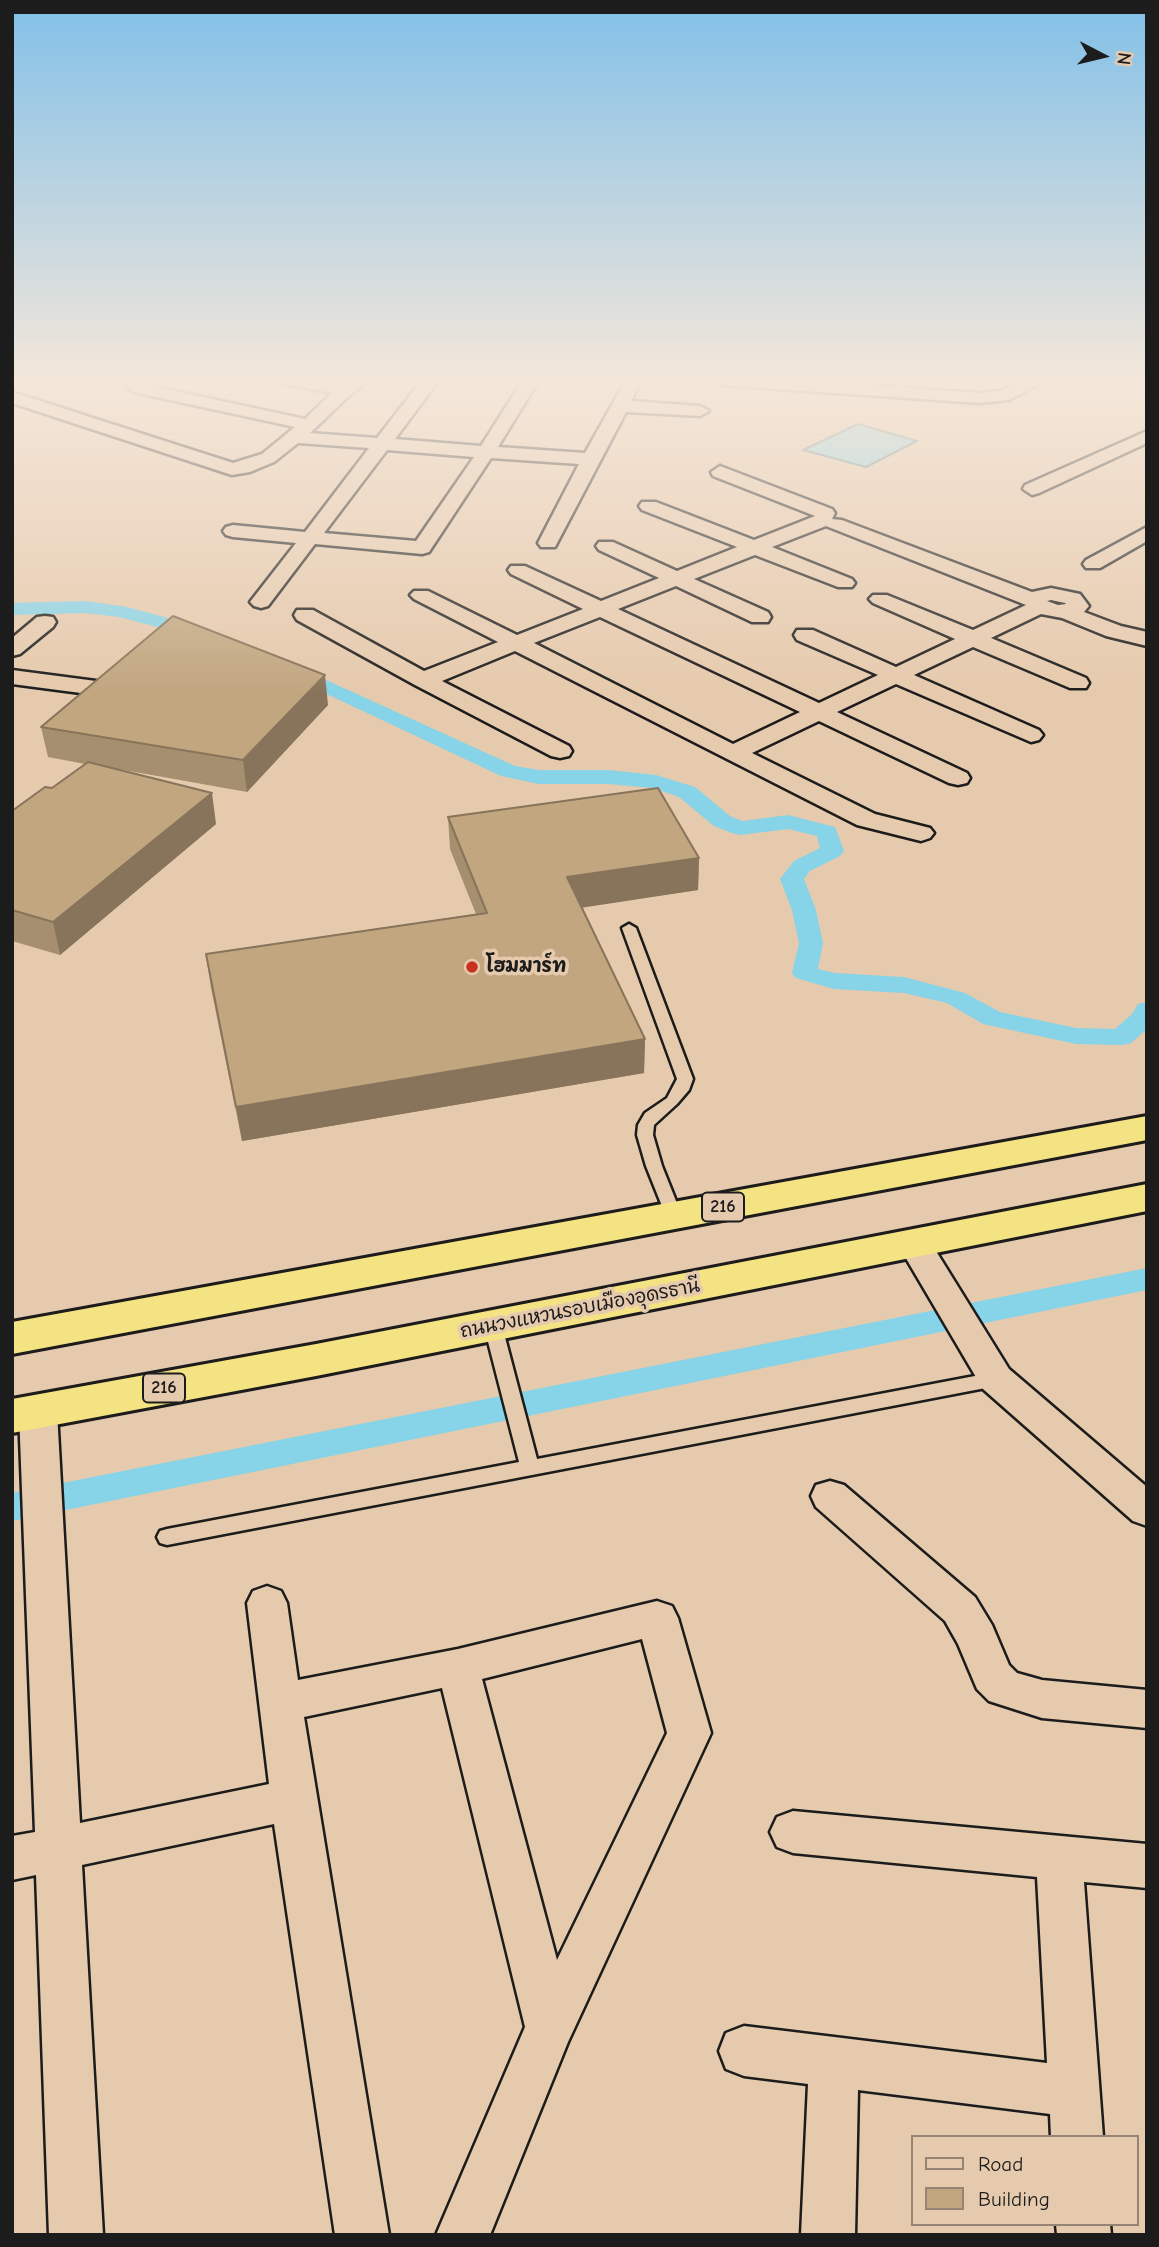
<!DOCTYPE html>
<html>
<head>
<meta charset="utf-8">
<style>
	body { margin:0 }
	#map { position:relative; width:1159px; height:2247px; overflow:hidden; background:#e6caad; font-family:"Comic Neue",sans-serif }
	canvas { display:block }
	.frame { position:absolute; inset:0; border:14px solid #1c1c1c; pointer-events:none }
	.legend { position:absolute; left:911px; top:2135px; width:228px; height:91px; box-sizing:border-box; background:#e6caad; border:2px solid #958473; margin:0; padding:9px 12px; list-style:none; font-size:21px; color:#1c1c1c }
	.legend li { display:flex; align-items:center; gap:14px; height:35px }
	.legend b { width:35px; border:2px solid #958473 }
	.north { position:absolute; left:1068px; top:21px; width:70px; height:70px; -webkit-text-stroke:5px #e6caad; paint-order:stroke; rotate:97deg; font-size:19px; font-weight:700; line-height:28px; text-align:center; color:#1c1c1c }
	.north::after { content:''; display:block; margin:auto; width:24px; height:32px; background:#1c1c1c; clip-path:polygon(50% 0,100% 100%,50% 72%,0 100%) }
</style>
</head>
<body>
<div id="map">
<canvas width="1159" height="2247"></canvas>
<div class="frame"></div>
<ul class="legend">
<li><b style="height:9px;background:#e6caad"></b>Road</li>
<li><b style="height:19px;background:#c1a680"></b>Building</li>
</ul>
<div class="north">N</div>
</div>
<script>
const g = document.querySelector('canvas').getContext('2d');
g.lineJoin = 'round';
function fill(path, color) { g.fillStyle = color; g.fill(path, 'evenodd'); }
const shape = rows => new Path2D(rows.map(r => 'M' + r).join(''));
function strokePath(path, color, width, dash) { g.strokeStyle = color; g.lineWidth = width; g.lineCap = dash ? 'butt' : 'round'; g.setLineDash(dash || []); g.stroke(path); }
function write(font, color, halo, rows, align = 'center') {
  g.font = font + ' "Comic Neue","Playpen Sans Thai",sans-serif'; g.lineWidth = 7; g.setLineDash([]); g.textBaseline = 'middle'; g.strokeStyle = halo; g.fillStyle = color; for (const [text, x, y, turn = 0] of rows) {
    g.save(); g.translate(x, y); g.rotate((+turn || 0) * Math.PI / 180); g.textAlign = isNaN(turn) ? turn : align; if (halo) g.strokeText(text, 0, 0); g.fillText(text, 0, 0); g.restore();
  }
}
const water = shape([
	[858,424,917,441,866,467,803,450,858,424]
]);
fill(water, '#87d3e7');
strokePath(water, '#5c8a96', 2);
fill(shape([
	[86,601,127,607,209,629,212,633,202,639,119,617,86,613,12,615,12,603,86,601],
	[291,664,515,766,539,770,608,770,656,775,695,787,730,816,742,821,788,815,835,827,844,851,840,856,810,871,804,879,816,910,823,943,818,969,835,973,904,977,965,993,1000,1012,1076,1028,1115,1029,1132,1014,1138,1004,1147,1002,1147,1029,1131,1043,1122,1045,1076,1044,983,1024,947,1003,904,993,834,989,796,978,792,973,799,943,792,910,780,879,794,861,820,848,817,836,788,829,740,835,732,833,714,826,679,797,653,788,608,784,539,784,501,776,284,674,281,670,284,666,291,664],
	[1147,1268,1147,1290,12,1521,12,1493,1147,1268]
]), '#87d3e7');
const lane = shape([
	[895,380,903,380,908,394,902,394,895,380],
	[629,924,636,928,693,1079,689,1090,677,1104,654,1125,653,1135,662,1166,682,1216,674,1222,666,1216,646,1166,637,1135,638,1125,645,1113,667,1098,677,1079,622,928,629,924],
	[493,1320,499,1321,502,1326,537,1459,996,1372,1002,1374,1005,1379,1002,1384,996,1386,167,1545,160,1543,157,1537,160,1531,167,1529,519,1462,484,1326,487,1321,493,1320]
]);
const street = shape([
	[281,380,316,380,343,384,352,380,372,380,351,394,310,433,377,438,422,380,439,380,395,439,481,446,523,380,539,380,498,447,585,453,626,380,642,380,631,401,700,406,709,411,700,416,626,412,555,547,541,547,538,543,579,464,491,458,429,552,422,554,315,544,268,606,261,608,254,606,250,602,296,543,233,537,226,535,223,531,226,527,233,525,305,532,369,448,298,443,274,462,250,472,232,475,12,403,12,392,233,463,262,454,295,427,133,392,125,387,133,382,305,419,332,393,283,384,281,380],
	[387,450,474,457,416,541,324,533,387,450],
	[711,380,789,380,980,393,1000,391,1025,380,1046,380,1009,400,980,403,719,385,711,380],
	[1147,431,1147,443,1039,493,1032,495,1023,489,1025,485,1147,431],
	[720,466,832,509,835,513,832,519,842,520,1032,592,1051,588,1080,594,1089,606,1084,612,1121,626,1147,632,1147,646,1106,636,1062,618,1041,614,991,638,1086,678,1089,683,1086,688,1070,688,973,647,914,675,1039,730,1043,735,1039,740,1031,742,896,684,837,712,967,773,970,778,967,783,958,785,949,783,819,721,752,753,875,814,930,828,934,833,930,838,921,841,857,825,515,651,442,681,569,746,572,751,569,756,560,758,551,756,415,685,297,620,294,615,297,610,313,610,424,671,498,642,414,599,410,595,414,591,428,591,517,635,583,609,511,574,508,570,511,566,525,566,601,601,659,578,599,550,596,546,599,542,613,542,677,571,737,547,642,510,639,506,642,502,656,502,754,540,815,516,713,476,711,472,720,466],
	[826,526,1026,605,973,630,887,595,873,595,869,599,873,603,955,639,896,667,813,630,797,630,794,635,797,640,878,675,819,703,618,609,676,586,752,622,768,622,771,617,768,612,694,579,755,555,838,587,852,587,855,583,852,579,772,547,826,526],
	[1051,600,1065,603,1066,604,1058,605,1047,601,1051,600],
	[600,617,800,712,733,744,534,643,600,617],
	[1147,527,1147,541,1100,568,1086,568,1083,564,1086,560,1147,527],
	[45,616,53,617,56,622,53,627,20,654,12,656,12,638,37,617,45,616],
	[12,670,96,681,104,683,107,688,104,693,96,695,12,684,12,670],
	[914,1231,926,1235,1009,1369,1147,1487,1147,1526,1133,1521,983,1389,897,1243,902,1235,914,1231],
	[38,1398,51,1402,57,1412,80,1823,269,1784,247,1603,253,1591,267,1586,281,1591,287,1603,298,1680,458,1649,657,1601,672,1606,678,1618,711,1733,568,2042,490,2235,436,2235,525,2027,442,1688,304,1717,389,2235,335,2235,274,1824,82,1865,103,2235,49,2235,36,1875,12,1880,12,1836,35,1832,19,1412,25,1402,38,1398],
	[642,1639,667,1733,557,1960,482,1679,642,1639],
	[830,1481,844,1485,975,1597,992,1625,1009,1665,1017,1673,1042,1680,1147,1690,1147,1728,1042,1718,989,1701,977,1689,958,1644,945,1621,816,1507,811,1496,816,1485,830,1481],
	[793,1811,1147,1844,1147,1888,1084,1882,1103,2137,1051,2137,1050,2114,858,2090,855,2235,801,2235,808,2084,744,2076,726,2069,719,2051,726,2033,744,2026,1047,2063,1037,1877,793,1853,777,1847,770,1832,777,1817,793,1811],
	[1056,2224,1110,2224,1111,2235,1057,2235,1056,2224]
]);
const highway = shape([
	[1147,1116,1147,1140,12,1354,12,1322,1147,1116],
	[1147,1184,1147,1211,316,1376,12,1433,12,1399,316,1344,1147,1184]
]);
strokePath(lane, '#1c1c1c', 5);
strokePath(street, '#1c1c1c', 5);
strokePath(highway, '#1c1c1c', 6);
fill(lane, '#e6caad');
fill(street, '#e6caad');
fill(highway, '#f4e382');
fill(shape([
	[328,705,247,792,118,769,216,824,60,955,12,941,12,811,52,788,85,764,48,757,41,727],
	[448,817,699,858,698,890,582,907,645,1039,644,1073,242,1141,211,988,206,954,476,914,450,849]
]), '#a68f6e');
fill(shape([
	[325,675,328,705,247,792,243,760],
	[212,793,216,824,60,955,53,922],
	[699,858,698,890,567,910,567,877],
	[645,1039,644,1073,242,1141,236,1107]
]), '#87745a');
const building = shape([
	[173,616,325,675,243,760,41,727,173,616],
	[88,762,212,793,53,922,12,910,12,811,45,787,52,788,88,762],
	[658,788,699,858,567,877,645,1039,236,1107,206,954,487,913,448,817,658,788]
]);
fill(building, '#c1a680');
strokePath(building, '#87745a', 2);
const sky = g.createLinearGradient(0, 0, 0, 694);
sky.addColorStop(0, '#81c0e8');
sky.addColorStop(0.55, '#f4e7da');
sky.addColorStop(1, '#f4e7da00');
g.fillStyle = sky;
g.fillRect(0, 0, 1159, 694);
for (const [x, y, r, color] of [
	[472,967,7,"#c8321e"]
]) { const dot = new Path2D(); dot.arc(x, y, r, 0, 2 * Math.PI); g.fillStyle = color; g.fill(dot); strokePath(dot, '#e6caad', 2.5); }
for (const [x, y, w] of [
	[723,1207,42],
	[164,1388,42]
]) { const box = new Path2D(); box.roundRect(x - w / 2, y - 14.5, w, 29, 5); g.fillStyle = '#e6caad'; g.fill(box); strokePath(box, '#1c1c1c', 2); }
write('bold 18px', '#1c1c1c', null, [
	["216",723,1207],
	["216",164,1388]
]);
write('bold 19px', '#1c1c1c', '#e6caad', [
	["โฮมมาร์ท",486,967]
], 'left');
write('19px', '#1c1c1c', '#e6caad', [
	["ถนนวงแหวนรอบเมืองอุดรธานี",580,1309,-11]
]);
</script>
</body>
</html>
